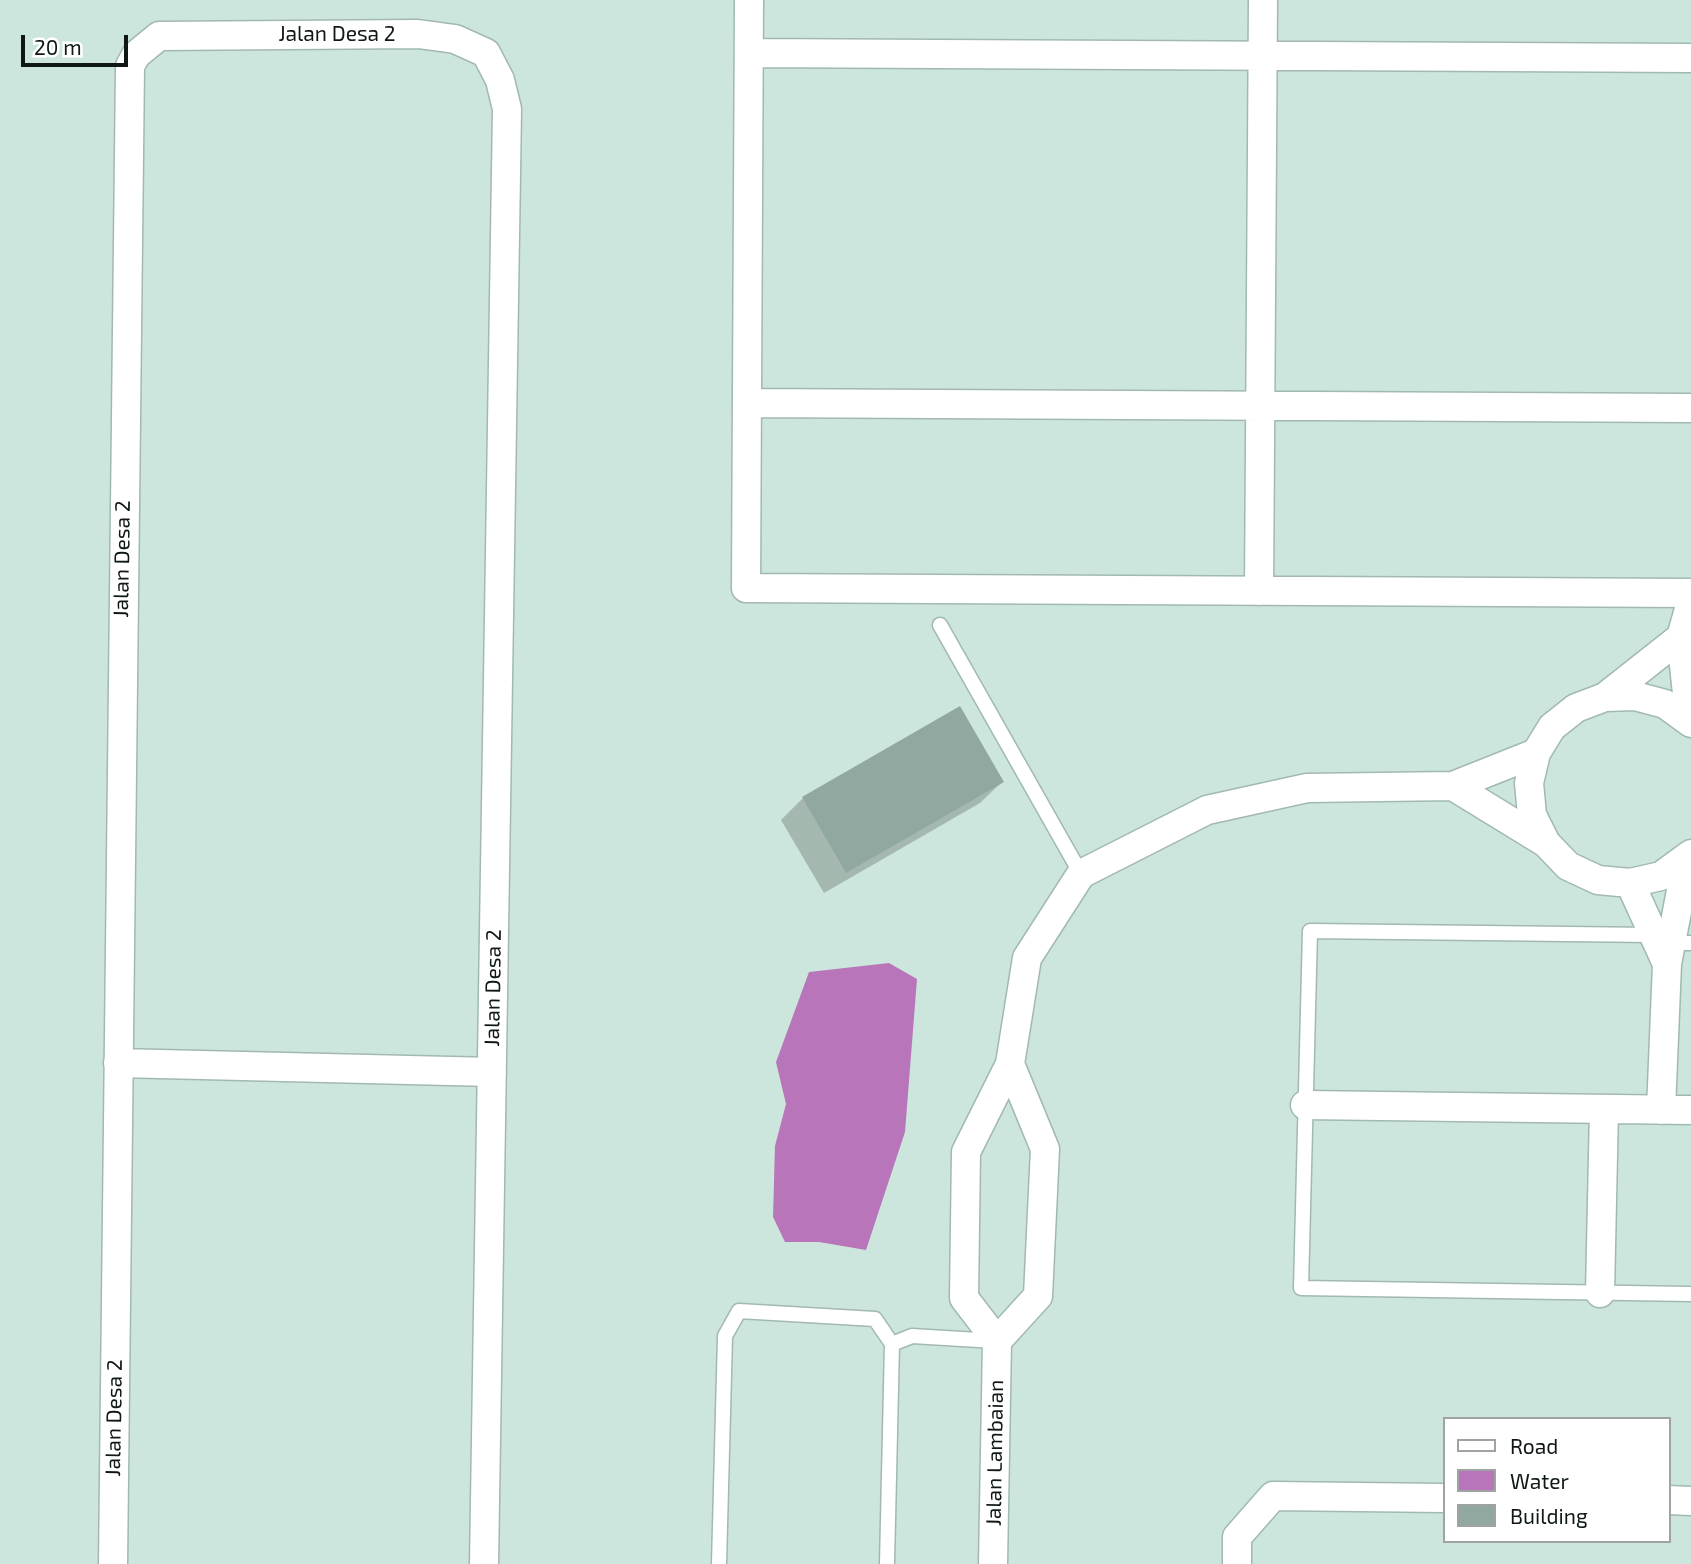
<!DOCTYPE html>
<html>
<head>
<meta charset="utf-8">
<style>
	body { margin:0 }
	#map { position:relative; width:1691px; height:1564px; overflow:hidden; background:#cde6dd; font-family:"Exo 2",sans-serif }
	canvas { display:block }
	.legend { position:absolute; left:1443px; top:1417px; width:228px; height:126px; box-sizing:border-box; background:#fff; border:2px solid #9fa3a1; margin:0; padding:9px 12px; list-style:none; font-size:21px; color:#0f1815 }
	.legend li { display:flex; align-items:center; gap:14px; height:35px }
	.legend b { width:35px; border:2px solid #9fa3a1 }
	.scale { position:absolute; left:21px; top:35px; width:107px; height:32px; box-sizing:border-box; border:4px solid #0f1815; border-top:0; padding-left:9px; font-size:21px; line-height:24px; white-space:nowrap; color:#0f1815; -webkit-text-stroke:5px #fff; paint-order:stroke }
</style>
</head>
<body>
<div id="map">
<canvas width="1691" height="1564"></canvas>
<ul class="legend">
<li><b style="height:9px;background:#fff"></b>Road</li>
<li><b style="height:19px;background:#b975b9"></b>Water</li>
<li><b style="height:19px;background:#90a8a0"></b>Building</li>
</ul>
<div class="scale">20 m</div>
</div>
<script>
const g = document.querySelector('canvas').getContext('2d');
g.lineJoin = 'round';
function fill(path, color) { g.fillStyle = color; g.fill(path, 'evenodd'); }
const shape = rows => new Path2D(rows.map(r => 'M' + r).join(''));
function strokePath(path, color, width, dash) { g.strokeStyle = color; g.lineWidth = width; g.lineCap = dash ? 'butt' : 'round'; g.setLineDash(dash || []); g.stroke(path); }
function write(font, color, halo, rows, align = 'center') {
  g.font = font + ' "Exo 2",sans-serif'; g.lineWidth = 6; g.setLineDash([]); g.textBaseline = 'middle'; g.strokeStyle = halo; g.fillStyle = color; for (const [text, x, y, turn = 0] of rows) {
    g.save(); g.translate(x, y); g.rotate((+turn || 0) * Math.PI / 180); g.textAlign = isNaN(turn) ? turn : align; if (halo) g.strokeText(text, 0, 0); g.fillText(text, 0, 0); g.restore();
  }
}
fill(shape([
	[889,963,917,979,905,1132,866,1250,819,1242,785,1242,773,1217,775,1146,786,1104,776,1062,809,972]
]), '#b975b9');
fill(shape([
	[1002,782,980,803,824,893,781,820,803,798]
]), '#0003');
fill(shape([
	[960,706,1004,782,846,873,802,797]
]), '#90a8a0');
const lane = shape([
	[940,625,1081,874],
	[1653,935,1310,931,1301,1288,1691,1294],
	[1672,943,1691,943],
	[892,1344,912,1336,995,1341],
	[719,1564,725,1336,739,1311,875,1319,892,1344,887,1564]
]);
const street = shape([
	[749,0,746,588,1691,593],
	[749,53,1691,58],
	[747,403,1691,408],
	[1259,591,1263,0],
	[1605,697,1681,637],
	[1690,722,1681,637,1691,602],
	[1691,723,1665,704,1635,696,1605,697,1576,708,1552,727,1536,753,1529,783,1532,815,1546,843,1568,866,1598,880,1630,883,1661,876,1691,854],
	[1453,786,1546,843],
	[1630,883,1667,964],
	[118,1063,492,1072],
	[1305,1105,1691,1110],
	[1661,1110,1667,964,1687,859],
	[1600,1293,1604,1109],
	[997,1341,1038,1296,1045,1149,1010,1064],
	[1668,1500,1691,1501],
	[113,1564,130,66,136,55,159,36,418,34,455,39,486,53,500,80,507,109,484,1564],
	[993,1564,997,1341,964,1298,966,1152,1010,1064,1027,958,1081,874,1207,810,1307,788,1453,786,1536,753],
	[1237,1564,1237,1537,1273,1496,1444,1498]
]);
strokePath(lane, '#a1b9b1', 17);
strokePath(street, '#a1b9b1', 31);
strokePath(lane, '#fff', 14);
strokePath(street, '#fff', 28);
write('21px', '#0f1815', '#fff', [
	["Jalan Desa 2",337,34],
	["Jalan Desa 2",122,559,-89],
	["Jalan Desa 2",493,988,-89],
	["Jalan Desa 2",114,1418,-89],
	["Jalan Lambaian",995,1453,-89]
]);
</script>
</body>
</html>
